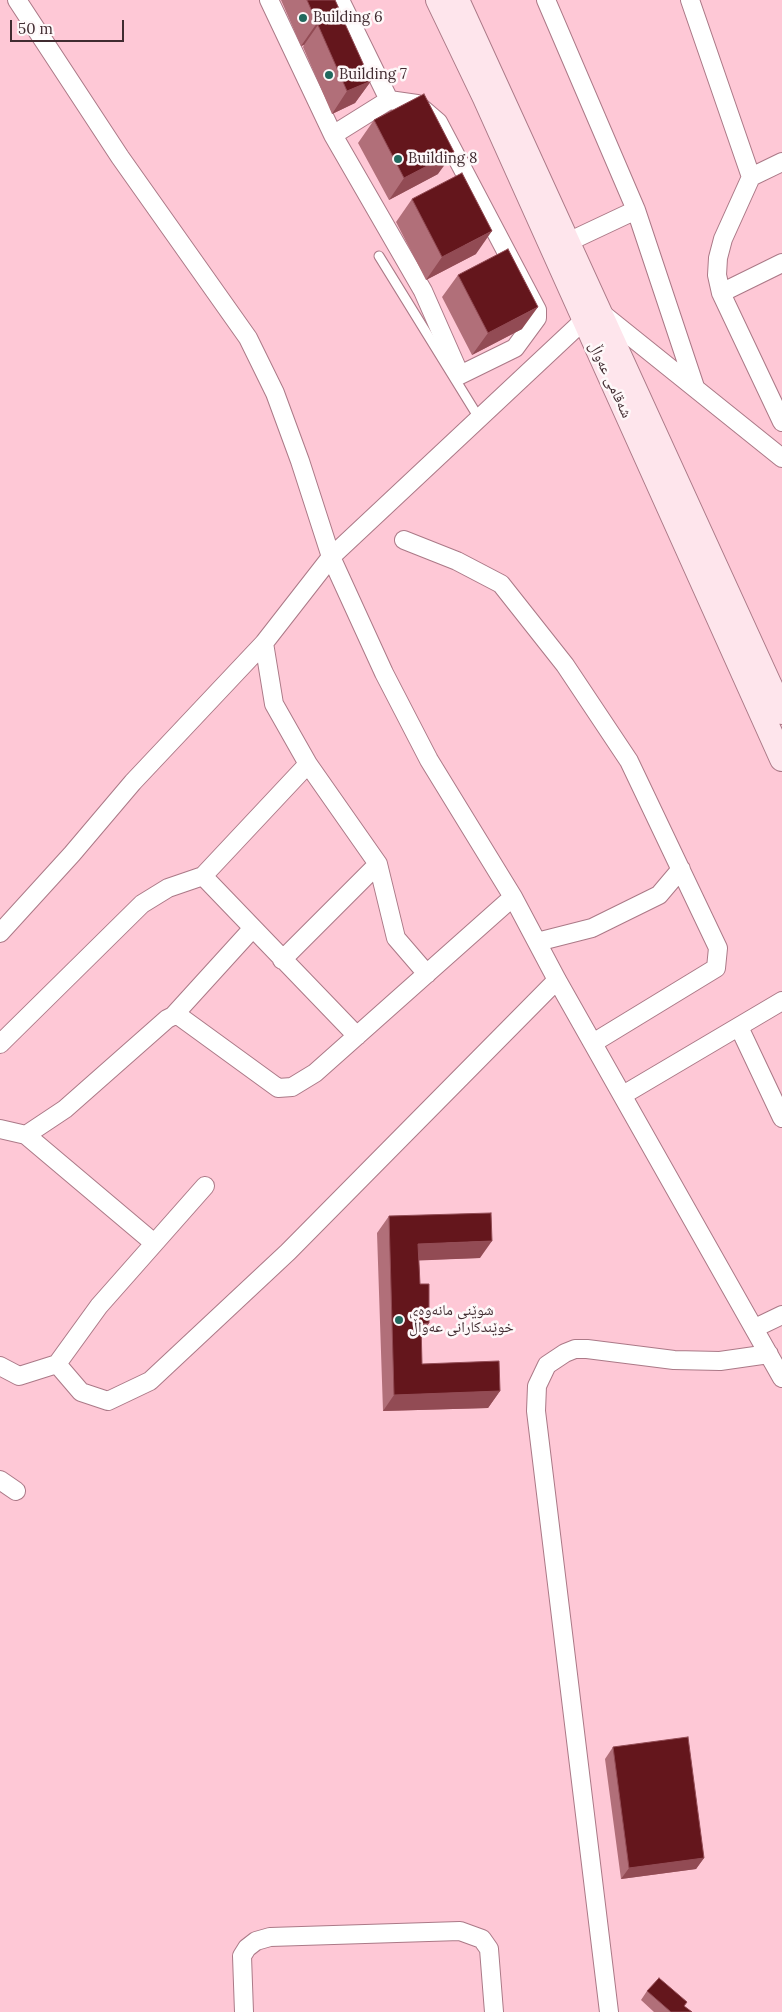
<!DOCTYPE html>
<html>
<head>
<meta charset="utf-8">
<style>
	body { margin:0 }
	#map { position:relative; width:782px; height:2012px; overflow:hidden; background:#fec8d6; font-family:Lora,serif }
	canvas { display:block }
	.scale { position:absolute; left:10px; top:20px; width:114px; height:22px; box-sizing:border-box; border:2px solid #402b30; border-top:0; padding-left:6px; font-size:15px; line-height:18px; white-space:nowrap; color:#402b30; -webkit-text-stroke:4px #fef8f9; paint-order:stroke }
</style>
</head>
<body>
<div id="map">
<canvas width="782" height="2012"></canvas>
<div class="scale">50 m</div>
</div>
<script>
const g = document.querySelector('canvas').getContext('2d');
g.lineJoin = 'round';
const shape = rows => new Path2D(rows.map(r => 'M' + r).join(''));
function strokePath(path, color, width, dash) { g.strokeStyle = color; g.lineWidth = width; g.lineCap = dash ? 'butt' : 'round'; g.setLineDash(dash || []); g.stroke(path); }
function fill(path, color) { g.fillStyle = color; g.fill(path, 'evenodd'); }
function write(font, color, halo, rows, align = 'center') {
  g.font = font + ' Lora,"Noto Naskh Arabic",serif'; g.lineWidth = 5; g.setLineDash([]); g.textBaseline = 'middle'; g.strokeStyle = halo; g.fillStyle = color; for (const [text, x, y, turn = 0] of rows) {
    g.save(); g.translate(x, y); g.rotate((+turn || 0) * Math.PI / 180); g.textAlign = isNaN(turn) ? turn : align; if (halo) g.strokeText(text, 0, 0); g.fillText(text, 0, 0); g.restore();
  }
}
const service = shape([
	[379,256,479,418]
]);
const minor = shape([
	[17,0,120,157,248,338,275,393,300,461,331,557,384,673,429,760,513,897,557,980,782,1378],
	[269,0,333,135,423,291,460,375,515,348,537,318,537,310,438,122,417,104,389,100,340,0],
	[546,0,636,210,695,387],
	[690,0,751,177],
	[333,135,389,100],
	[782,162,751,177,723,239,718,258,717,275,721,293,782,422],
	[568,242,636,210],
	[721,293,782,263],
	[404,540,457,561,501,584,565,665,629,761,718,948,716,968,593,1043],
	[264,643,274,704,308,764,378,864,396,938,427,974],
	[203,876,357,1036],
	[0,933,72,854,133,782,264,643,331,557,583,321,599,311,782,458],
	[537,942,592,928,659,895,681,869],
	[282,960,378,864],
	[173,1016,253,928],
	[739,1027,782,1118],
	[0,1044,142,904,168,888,203,876,308,764],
	[623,1095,782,1001],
	[0,1129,26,1135,65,1109,167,1019,173,1016,179,1016,278,1088,292,1087,315,1073,513,897],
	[26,1135,154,1243],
	[755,1328,782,1315],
	[57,1364,81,1392,108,1401,150,1381,288,1252,557,980],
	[0,1366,19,1376,57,1364,99,1306,205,1186],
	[0,1480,16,1491],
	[244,2012,242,1956,247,1948,256,1941,270,1937,460,1931,482,1939,489,1949,494,2012],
	[609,2012,536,1411,537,1386,547,1365,565,1353,575,1349,587,1349,674,1360,720,1361,769,1354]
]);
const secondary = shape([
	[438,0,485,98,782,759],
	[457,0,782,712]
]);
strokePath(service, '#ab7987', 11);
strokePath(minor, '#ab7987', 20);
strokePath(secondary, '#ab7987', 26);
strokePath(service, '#fff', 9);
strokePath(minor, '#fff', 18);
strokePath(secondary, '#fee5ec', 24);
fill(shape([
	[281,0,335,0,341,13,339,16,371,81,355,103,332,114,303,47,304,45,301,46],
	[374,120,438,174,389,200,358,143],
	[412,199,476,254,426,280,396,222],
	[458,275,522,329,472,355,442,297],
	[389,1216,480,1258,419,1260,420,1284,429,1323,421,1335,422,1364,500,1391,488,1408,383,1411,377,1233],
	[613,1747,704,1858,696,1869,621,1879,605,1759],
	[647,1991,684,2006,692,2012,654,2012,641,2000]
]), '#b16f79');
fill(shape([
	[341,13,325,36,318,25,304,45,301,46,317,23],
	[371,81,355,103,332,114,347,91],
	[454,152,438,174,389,200,404,178],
	[492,231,476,254,426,280,442,257],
	[538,307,522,329,472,355,488,333],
	[492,1241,480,1258,407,1261,418,1244],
	[429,1323,418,1340,421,1324],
	[500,1391,488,1408,383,1411,394,1395],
	[704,1858,696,1869,621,1879,629,1868]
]), '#924b54');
const building = shape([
	[307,0,335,0,341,13,317,23,307,0],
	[341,15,371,81,347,91,318,25,341,15],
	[424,94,454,152,404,178,374,120,424,94],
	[462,173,492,231,442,257,412,199,462,173],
	[508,249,538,307,488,333,458,275,508,249],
	[491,1213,492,1241,418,1244,420,1284,429,1284,429,1323,421,1324,422,1364,499,1361,500,1391,394,1395,389,1216,491,1213],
	[688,1737,704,1858,629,1868,613,1747,688,1737],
	[659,1978,687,2002,684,2006,692,2012,671,2012,647,1991,659,1978]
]);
fill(building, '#64161c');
strokePath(building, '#924b54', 1);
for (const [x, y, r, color] of [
	[303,18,5,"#21695e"],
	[329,75,5,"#21695e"],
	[398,159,5,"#21695e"],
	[399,1320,5,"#21695e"]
]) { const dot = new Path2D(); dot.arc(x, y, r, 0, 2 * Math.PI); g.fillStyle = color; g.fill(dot); strokePath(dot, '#fef8f9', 2); }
write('15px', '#402b30', '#fef8f9', [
	["Building 6",313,18],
	["Building 7",339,75],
	["Building 8",408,159],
	["شوێنی مانەوەی",409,1311],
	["خوێندکارانی عەواڵ",409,1328]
], 'left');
write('15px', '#402b30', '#fef8f9', [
	["شەقامی عەواڵ",610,380,65]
]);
</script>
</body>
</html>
